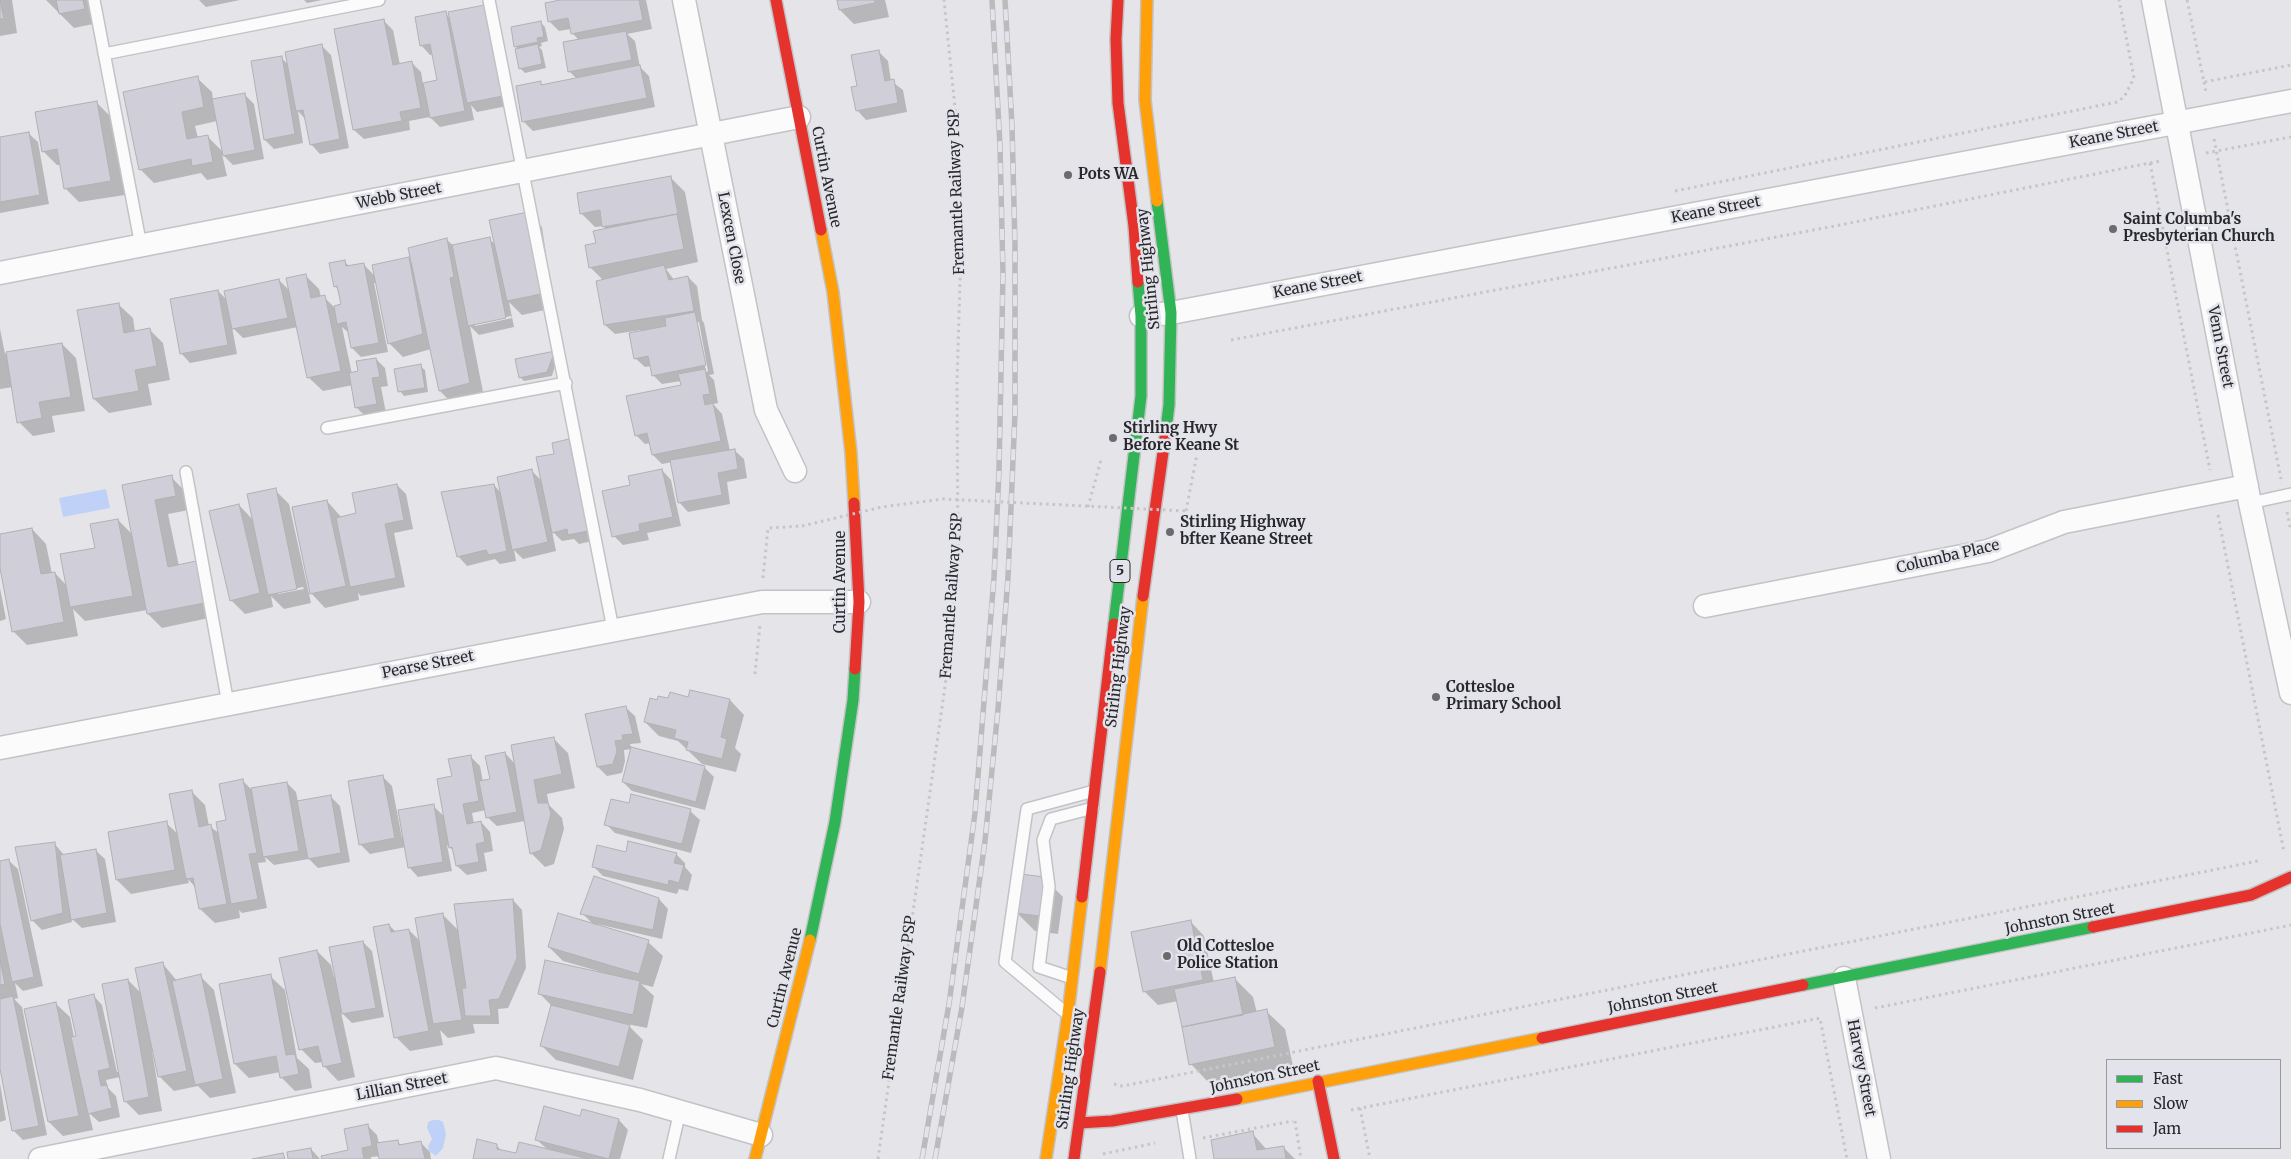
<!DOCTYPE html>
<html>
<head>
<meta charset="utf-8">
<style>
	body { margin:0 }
	#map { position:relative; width:2291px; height:1159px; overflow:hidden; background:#e5e5e9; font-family:Merriweather,serif }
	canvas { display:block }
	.legend { position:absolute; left:2106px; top:1059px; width:175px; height:90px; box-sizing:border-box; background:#e3e3eb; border:1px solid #99999f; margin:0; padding:6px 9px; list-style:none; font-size:15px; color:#29292c }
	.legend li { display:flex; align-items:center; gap:10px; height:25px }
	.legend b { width:25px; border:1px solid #99999f }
</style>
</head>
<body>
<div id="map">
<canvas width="2291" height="1159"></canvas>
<ul class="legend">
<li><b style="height:6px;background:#30b455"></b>Fast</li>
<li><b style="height:6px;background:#ff9f0a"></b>Slow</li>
<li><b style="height:6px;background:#e5322d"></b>Jam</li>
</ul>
</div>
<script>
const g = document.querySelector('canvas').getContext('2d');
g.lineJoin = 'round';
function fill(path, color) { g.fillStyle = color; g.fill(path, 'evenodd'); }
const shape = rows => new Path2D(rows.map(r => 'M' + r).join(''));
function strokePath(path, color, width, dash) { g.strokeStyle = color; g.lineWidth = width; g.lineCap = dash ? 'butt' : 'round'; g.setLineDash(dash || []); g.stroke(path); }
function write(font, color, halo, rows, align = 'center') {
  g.font = font + ' Merriweather,serif'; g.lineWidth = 5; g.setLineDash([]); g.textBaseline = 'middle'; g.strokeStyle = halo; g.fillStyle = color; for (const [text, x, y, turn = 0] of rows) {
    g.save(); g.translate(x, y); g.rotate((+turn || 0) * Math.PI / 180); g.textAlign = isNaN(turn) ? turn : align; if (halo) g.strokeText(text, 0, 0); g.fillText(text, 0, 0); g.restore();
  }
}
fill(shape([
	[106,489,110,508,63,517,59,498],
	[433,1120,439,1120,443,1122,446,1134,443,1148,436,1156,429,1151,428,1146,432,1139,427,1128,428,1122]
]), '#bfd1f6');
fill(shape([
	[0,0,12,0,17,33,0,36],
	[46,0,94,0,98,23,74,28],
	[199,0,240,0,206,7],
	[304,0,322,0,307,3],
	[564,0,646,0,652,29,627,34,635,41,640,67,649,76,655,107,533,131,524,122,517,87,540,83,543,86,577,79,570,72,579,40,572,33,571,29,559,31,550,22],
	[838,0,885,0,889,17,854,24,840,10],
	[445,12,512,105,477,112,471,105,474,120,440,127,430,117,409,121,410,130,364,139,354,130,383,20,393,30,400,65,412,63,421,72,423,84,439,81,434,54,430,55,421,45],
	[541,23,545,27,548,41,541,43,542,46,539,47,542,50,546,68,525,73,520,68,518,49,516,47],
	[322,46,331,55,349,148,320,154,311,144,306,120,298,111,303,143,274,149,265,140,281,58,289,65],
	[878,51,888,61,891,81,903,90,907,112,866,120,857,110,858,87],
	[197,78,212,92,213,100,244,94,254,104,264,159,233,165,222,154,227,176,207,180,201,173,154,183,140,169],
	[217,121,223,152,207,136,198,138,195,126],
	[97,103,111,117,125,195,79,202,65,188,61,165,57,165,43,151],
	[28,133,38,142,49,204,0,213,0,138],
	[671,178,685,192,698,262,666,269,674,280,688,277,697,286,702,320,704,323,714,374,709,375,714,380,718,403,713,404,722,414,730,451,734,450,744,459,747,478,727,482,730,504,688,512,679,502,672,462,662,464,653,455,651,443,645,444,636,435,682,386,681,381,662,384,653,375,651,366,645,367,635,358,641,330,615,334,605,325,603,280,591,268,598,244,607,230,603,226,595,227,581,213],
	[696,322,699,322,708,371,706,372],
	[527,213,542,227,554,308,522,315,509,302,514,327,479,335,470,326,484,397,454,405,440,391,431,349,403,357,389,343,377,282,374,283,388,352,361,357,352,348,349,333,342,327,352,374,360,372,376,359,385,368,388,386,381,387,386,413,366,417,357,408,353,385,323,391,308,377,298,327,243,338,232,327,237,354,190,363,181,353,218,291,228,301,279,280,290,291,305,275,319,289,321,297,324,297,334,307,342,305,340,291,335,286,344,261,350,267,363,264,376,277,408,259,412,263,447,240,454,246,489,239,496,245],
	[511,316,512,318,475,326,475,323],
	[118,304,133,318,135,332,149,329,163,343,170,380,148,384,152,405,109,413,94,399],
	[0,329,5,354,62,344,76,358,85,411,52,416,55,432,33,436,19,422,13,387,0,389],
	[554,352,558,356,552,376,524,381,520,377],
	[420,366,425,370,428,392,404,396,400,391],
	[568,440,578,449,597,540,579,544,574,539,562,541,552,531,556,551,523,559,514,550,516,561,500,564,495,559,467,566,458,556,494,485,501,493,531,470,542,481,555,455],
	[662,470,671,480,681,526,647,533,649,540,623,545,614,536,632,486],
	[171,477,185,491,189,510,168,514,179,566,196,563,210,577,218,616,162,628,148,614,147,610,85,621,73,609,78,636,27,645,13,631,0,561,0,535,32,529,46,544,52,574,55,573,67,586,118,520,133,535,123,486],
	[397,485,406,494,413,529,394,533,405,587,361,596,358,593,359,600,325,608,311,593,327,501,342,518,357,514],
	[275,490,289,504,311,603,284,609,271,596,273,607,245,614,231,600,239,505,254,521],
	[303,587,304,589,278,594,278,592],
	[0,588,6,619,0,621],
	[689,698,730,700,744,715,735,748,741,754,736,772,702,764,678,741,659,736,645,722,658,702],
	[625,707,635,716,641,743,630,744,632,749,705,768,714,777,705,810,632,791,623,782,632,749,624,750,625,761,622,773,607,776,598,767],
	[554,739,568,753,575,788,547,794,549,805,562,818,564,829,554,864,545,867,531,853,525,821,497,826,487,817,486,810,472,813,474,824,481,822,490,832,493,851,484,853,487,871,467,875,457,866,455,852,447,845,452,871,418,877,409,867,406,847,370,854,360,844,383,777,392,786,402,838,404,837,433,806,445,817,453,777,470,756,480,766,483,782,491,780,505,753,515,764],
	[242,780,251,789,287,783,296,792,298,802,330,796,340,806,350,862,318,868,309,859,274,865,265,857,266,862,258,863,267,908,242,913,239,910,240,918,215,923,200,909,196,888,188,879,189,883,131,894,117,880,166,823,179,835,191,791,205,805,209,826,219,833,227,821],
	[630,805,690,811,700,820,691,853,615,833,606,824],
	[54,843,64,855,95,850,105,859,116,922,82,928,71,918,72,922,42,930,33,921,16,848],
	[627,853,676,854,685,863,685,867,692,875,688,891,679,889,677,894,603,876,593,866],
	[8,860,18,869,43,986,23,991,15,983,18,998,14,999,22,1007,47,1135,23,1140,13,1130,0,1063,0,862],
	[594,877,659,899,668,909,662,939,597,924,596,926,648,942,663,956,653,987,641,984,654,996,647,1028,627,1024,643,1040,633,1080,556,1060,542,1046,552,1006,539,993,598,973,598,971,563,961,549,947,594,925,582,913],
	[1044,878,1063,897,1058,934,1035,931,1016,912],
	[513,900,522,910,526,968,508,1008,498,1009,499,1024,473,1024,475,1033,448,1038,440,1030,443,1045,410,1051,396,1037,389,925,396,932,409,930,420,941,443,915,459,931],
	[1190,921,1204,936,1214,983,1235,979,1253,997,1257,1013,1266,1011,1285,1029,1293,1066,1209,1083,1191,1064,1178,1001,1158,1005,1144,991],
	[363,942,372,951,384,1017,352,1023,341,1012,355,1077,338,1081,324,1066,323,1062,315,1063,301,1049,317,951,331,965,334,977,336,977],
	[163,964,177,981,200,976,214,990,236,1093,210,1098,198,1086,174,1091,160,1077,154,1051,152,1051,162,1111,139,1115,125,1101,120,1077,106,1080,108,1088,116,1096,120,1117,99,1122,89,1113,93,1130,63,1136,49,1122,55,1003,70,1017,74,1037,78,1037,93,995,102,1005,117,1072,120,1072,128,980,142,994],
	[270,976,285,990,297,1058,309,1069,312,1088,295,1091,281,1077,280,1072,249,1078,235,1064],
	[0,1083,6,1120,0,1122],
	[583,1111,619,1120,628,1130,620,1159,474,1159,496,1145,503,1152,517,1155,548,1150,536,1139,581,1117],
	[367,1125,377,1135,379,1144,397,1141,402,1146,421,1143,430,1152,431,1159,380,1159,380,1156,371,1157,371,1159,323,1159,350,1151],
	[1252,1133,1267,1150,1283,1147,1295,1159,1216,1159],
	[311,1149,320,1159,289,1159]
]), '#0003');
const building = shape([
	[0,0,4,19,0,19,0,0],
	[56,0,83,0,85,9,59,14,56,0],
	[560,0,639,0,643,20,571,34,568,18,548,22,545,3,560,0],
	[837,0,875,0,875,3,839,10,837,0],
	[485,5,503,96,467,103,448,12,485,5],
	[446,11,465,111,430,118,423,83,437,80,430,44,420,46,415,17,446,11],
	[384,19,393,65,412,61,421,108,400,112,402,121,353,130,334,29,384,19],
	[541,21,544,37,537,38,538,42,514,47,511,27,541,21],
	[626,31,632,60,568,72,563,42,626,31],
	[322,44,340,139,310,145,303,110,296,111,285,52,322,44],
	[538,44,542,64,519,69,515,49,538,44],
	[879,50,885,81,894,79,898,103,856,111,851,87,857,86,851,55,879,50],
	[282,56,295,134,264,140,251,61,282,56],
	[640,65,647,98,522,122,516,86,541,81,541,85,640,65],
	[198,76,204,107,182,112,187,139,208,135,213,162,192,166,191,159,139,170,123,92,198,76],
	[245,93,255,150,223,156,212,99,245,93],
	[97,101,111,181,64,189,57,149,42,152,35,112,97,101],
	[29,132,40,195,0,202,0,137,29,132],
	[671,176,678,214,602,227,600,210,580,214,577,193,671,176],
	[528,212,541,294,507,301,489,220,528,212],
	[677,214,684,249,589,268,585,245,596,243,593,231,677,214],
	[490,237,506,318,468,326,452,245,490,237],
	[447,238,454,277,450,278,470,383,439,391,408,248,447,238],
	[409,257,423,334,388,344,372,265,409,257],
	[345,260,346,266,364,263,379,343,351,348,346,322,337,324,334,306,341,304,337,286,334,287,329,263,345,260],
	[664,265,669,280,688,276,694,311,604,325,596,281,664,265],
	[306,274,311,298,325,295,341,371,307,378,286,278,306,274],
	[279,279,288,318,232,329,224,291,279,279],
	[218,290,228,345,180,354,170,299,218,290],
	[119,303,124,333,150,328,157,366,135,370,139,391,93,399,77,310,119,303],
	[695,312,706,365,652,376,648,356,634,359,629,333,666,326,665,318,695,312],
	[62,343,71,397,39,402,42,418,17,423,6,352,62,343],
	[555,351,547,372,519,378,515,359,555,351],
	[376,358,380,377,372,378,377,404,355,408,349,373,358,371,356,361,376,358],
	[421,364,425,388,398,392,394,369,421,364],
	[705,369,710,394,703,395,705,405,713,403,721,441,652,455,647,433,635,436,626,396,681,385,678,374,705,369],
	[569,439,588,531,568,535,567,529,552,533,536,457,554,454,552,443,569,439],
	[735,449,738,469,718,473,722,495,678,503,670,460,735,449],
	[532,469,548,542,512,550,497,477,532,469],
	[662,469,673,517,639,524,640,531,612,537,602,491,630,485,628,476,662,469],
	[172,475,176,496,155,500,168,567,196,561,205,603,147,614,122,485,172,475],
	[397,484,404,520,385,524,396,578,350,587,336,518,356,513,352,493,397,484],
	[494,484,507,551,489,555,486,550,457,557,441,492,494,484],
	[276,488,297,589,268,595,247,494,276,488],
	[327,500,346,586,310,594,292,507,327,500],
	[239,504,260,593,230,601,209,511,239,504],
	[118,519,133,596,70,607,60,554,95,548,90,524,118,519],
	[32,528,41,574,55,572,64,622,12,632,0,568,0,534,32,528],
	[690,690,730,699,721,737,727,739,722,759,686,750,688,742,674,738,676,730,644,722,650,698,657,700,658,696,668,698,670,692,688,697,690,690],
	[626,706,633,734,622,735,623,740,615,741,617,751,613,764,597,767,585,714,626,706],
	[554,737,562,774,534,780,538,803,548,803,551,814,541,850,530,854,511,745,554,737],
	[631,747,705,766,696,802,622,782,631,747],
	[505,752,517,812,486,818,479,781,490,779,485,756,505,752],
	[471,755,479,801,463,804,467,824,481,821,485,842,476,844,479,862,456,866,452,847,449,848,437,779,452,776,448,759,471,755],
	[383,775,395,838,359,845,348,781,383,775],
	[243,779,257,853,249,854,258,899,231,904,216,822,226,820,219,784,243,779],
	[287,782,299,851,263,857,251,788,287,782],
	[192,790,199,827,211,824,227,904,199,909,193,878,186,879,169,794,192,790],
	[631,794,691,809,682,844,604,825,611,799,629,803,631,794],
	[331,795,341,853,308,859,297,801,331,795],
	[434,804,443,862,408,868,398,810,434,804],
	[167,821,175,870,116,880,108,832,167,821],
	[628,841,677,853,674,863,684,865,679,883,669,880,668,885,592,867,597,845,626,852,628,841],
	[55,842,63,913,31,921,15,847,55,842],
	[96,849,107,913,71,920,60,855,96,849],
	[9,859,34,977,12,982,0,924,0,861,9,859],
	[1020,874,1045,877,1040,916,1015,913,1020,874],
	[594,876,659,898,653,930,580,914,594,876],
	[513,899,517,958,499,999,489,1000,491,1016,465,1016,462,988,466,988,454,904,513,899],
	[443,913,462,1020,433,1024,415,918,443,913],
	[558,913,649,940,639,974,548,947,558,913],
	[1191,920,1203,980,1143,992,1131,932,1191,920],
	[389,924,391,932,409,929,429,1031,394,1038,373,927,389,924],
	[363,941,376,1008,342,1014,329,947,363,941],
	[317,950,342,1063,323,1067,318,1046,299,1050,279,958,317,950],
	[0,960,5,984,0,985,0,960],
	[545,960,640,981,633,1015,538,994,545,960],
	[163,962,187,1071,158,1077,135,968,163,962],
	[201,974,223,1079,195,1085,172,981,201,974],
	[271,974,286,1055,295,1054,299,1074,280,1078,276,1056,234,1064,219,984,271,974],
	[1235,977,1243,1015,1182,1027,1174,989,1235,977],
	[128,979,149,1097,124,1102,102,984,128,979],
	[94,994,110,1068,98,1071,101,1086,107,1085,112,1108,88,1114,71,1037,76,1036,68,1000,94,994],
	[13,996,39,1126,12,1131,0,1069,0,999,13,996],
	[56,1002,79,1116,48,1122,24,1009,56,1002],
	[551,1005,630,1025,619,1067,540,1046,551,1005],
	[1267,1009,1275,1047,1189,1065,1182,1027,1267,1009],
	[544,1106,580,1116,582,1109,619,1119,609,1159,535,1140,544,1106],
	[368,1124,372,1146,362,1148,364,1159,322,1159,321,1156,348,1150,344,1129,368,1124],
	[1253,1131,1257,1150,1284,1146,1286,1159,1214,1159,1211,1140,1253,1131],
	[477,1139,497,1144,497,1149,516,1153,519,1142,589,1159,473,1159,477,1139],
	[398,1140,399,1145,421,1141,425,1159,379,1159,376,1143,398,1140],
	[311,1148,313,1159,288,1159,287,1152,311,1148],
	[283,1153,285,1159,252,1159,283,1153]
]);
fill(building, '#d0ced8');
strokePath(building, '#b1b1b4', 1);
const lane = shape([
	[94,0,141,246],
	[489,0,613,629],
	[104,54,379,0],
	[327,428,566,383],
	[186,472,228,704],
	[2250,503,2291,494],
	[1072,978,1039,967,1049,887,1043,840,1051,819,1093,808],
	[1066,1013,1005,962,1027,809,1094,791],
	[1182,1110,1190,1159],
	[669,1159,680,1111]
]);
const street = shape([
	[684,0,766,410,795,471],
	[2153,0,2250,503,2291,693],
	[0,273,799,117],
	[1141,316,1171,313,2291,101],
	[1705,606,1988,551,2064,522,2247,486],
	[0,748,762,602,859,602],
	[1844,978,1879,1159],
	[40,1159,496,1068,640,1100,761,1135]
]);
const fast = shape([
	[1157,201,1171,313,1169,405,1165,438],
	[1114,624,1141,396,1141,316,1138,282],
	[810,940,835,822,853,700,855,669],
	[1803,985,2093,927]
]);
const slow = shape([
	[1147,0,1145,100,1157,201],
	[821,230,833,292,851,453,854,503],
	[1100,972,1143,596],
	[1237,1099,1542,1038],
	[755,1159,810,940],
	[1046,1159,1068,1014,1082,897]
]);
const jam = shape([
	[776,0,821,230],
	[1118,0,1116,39,1118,103,1134,226,1138,282],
	[854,503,859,602,855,669],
	[1143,596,1165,438],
	[1082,897,1114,624],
	[2093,927,2251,895,2291,877],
	[1542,1038,1803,985],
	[1318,1081,1334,1159],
	[1079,1123,1112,1121,1237,1099],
	[1074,1159,1100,972]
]);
strokePath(lane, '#c3c3c6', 14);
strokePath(street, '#c3c3c6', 25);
strokePath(fast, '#c3c3c6', 14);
strokePath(slow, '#c3c3c6', 14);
strokePath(jam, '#c3c3c6', 14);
strokePath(shape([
	[2187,0,2204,82,2291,65],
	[2204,82,2206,93],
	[2214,139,2281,479],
	[2206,153,2291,137],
	[2150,163,2210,470],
	[1675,191,2117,102,2124,97,2134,78,2119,0],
	[1231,340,1840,225,2160,161],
	[1088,507,1101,460],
	[1186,511,1197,454],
	[2287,512,2291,531],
	[2218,515,2284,852],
	[763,578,768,528,802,526],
	[755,674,760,625],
	[1875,1008,2291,925],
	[1114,1084,1122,1086,1138,1083,2258,861],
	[1360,1108,1370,1159],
	[1351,1110,1820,1018,1847,1159],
	[1295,1121,1301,1159],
	[1203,1138,1293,1121],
	[1103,1154,1155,1143],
	[878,1159,946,679,958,553,957,383,961,248,959,147,944,0]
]), '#c6c6c7', 3, [2.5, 4]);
strokePath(lane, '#fbfbfc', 11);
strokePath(street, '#fbfbfc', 22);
strokePath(fast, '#30b455', 11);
strokePath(slow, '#ff9f0a', 11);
strokePath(jam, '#e5322d', 11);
const rail = shape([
	[922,1159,949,1004,975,813,994,577,999,471,1003,274,1000,146,992,0],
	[935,1159,962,1007,985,841,998,709,1008,577,1015,413,1015,246,1012,126,1005,0]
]);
strokePath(rail, '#bbbbbd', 5.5);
strokePath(rail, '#e3e3eb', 4, [11]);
strokePath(shape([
	[802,526,882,507,943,499,1186,511]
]), '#c6c6c7', 3, [2.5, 4]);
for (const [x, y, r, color] of [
	[1068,175,5,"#6b6b6e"],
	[2113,229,5,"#6b6b6e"],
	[1113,438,5,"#6b6b6e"],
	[1170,532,5,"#6b6b6e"],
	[1436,697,5,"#6b6b6e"],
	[1167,956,5,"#6b6b6e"]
]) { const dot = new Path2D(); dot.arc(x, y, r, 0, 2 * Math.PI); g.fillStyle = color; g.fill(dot); strokePath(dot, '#e3e3eb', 2); }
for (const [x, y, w] of [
	[1120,571,20]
]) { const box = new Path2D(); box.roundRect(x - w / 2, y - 11.5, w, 23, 4); g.fillStyle = '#e3e3eb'; g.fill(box); strokePath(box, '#29292c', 1); }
write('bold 14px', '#29292c', null, [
	["5",1120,571]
]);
write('15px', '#29292c', '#e3e3eb', [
	["Keane Street",2114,135,-11],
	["Curtin Avenue",826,177,79],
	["Fremantle Railway PSP",957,192,-92],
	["Webb Street",399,196,-11],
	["Keane Street",1716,210,-11],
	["Lexcen Close",731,238,79],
	["Stirling Highway",1149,269,-96],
	["Keane Street",1318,285,-11],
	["Venn Street",2220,347,79],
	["Columba Place",1948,557,-13],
	["Curtin Avenue",841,582,-90],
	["Fremantle Railway PSP",952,596,-86],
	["Pearse Street",428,665,-11],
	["Stirling Highway",1119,667,-83],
	["Johnston Street",2060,919,-11],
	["Curtin Avenue",785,978,-76],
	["Fremantle Railway PSP",900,998,-82],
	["Johnston Street",1663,998,-11],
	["Harvey Street",1861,1068,79],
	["Stirling Highway",1071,1069,-82],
	["Johnston Street",1265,1077,-12],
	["Lillian Street",402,1087,-11]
]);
write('bold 15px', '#29292c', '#e3e3eb', [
	["Pots WA",1078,175],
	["Saint Columba's",2123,220],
	["Presbyterian Church",2123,237],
	["Stirling Hwy",1123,429],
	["Before Keane St",1123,446],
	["Stirling Highway",1180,523],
	["bfter Keane Street",1180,540],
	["Cottesloe",1446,688],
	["Primary School",1446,705],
	["Old Cottesloe",1177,947],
	["Police Station",1177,964]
], 'left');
</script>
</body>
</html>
